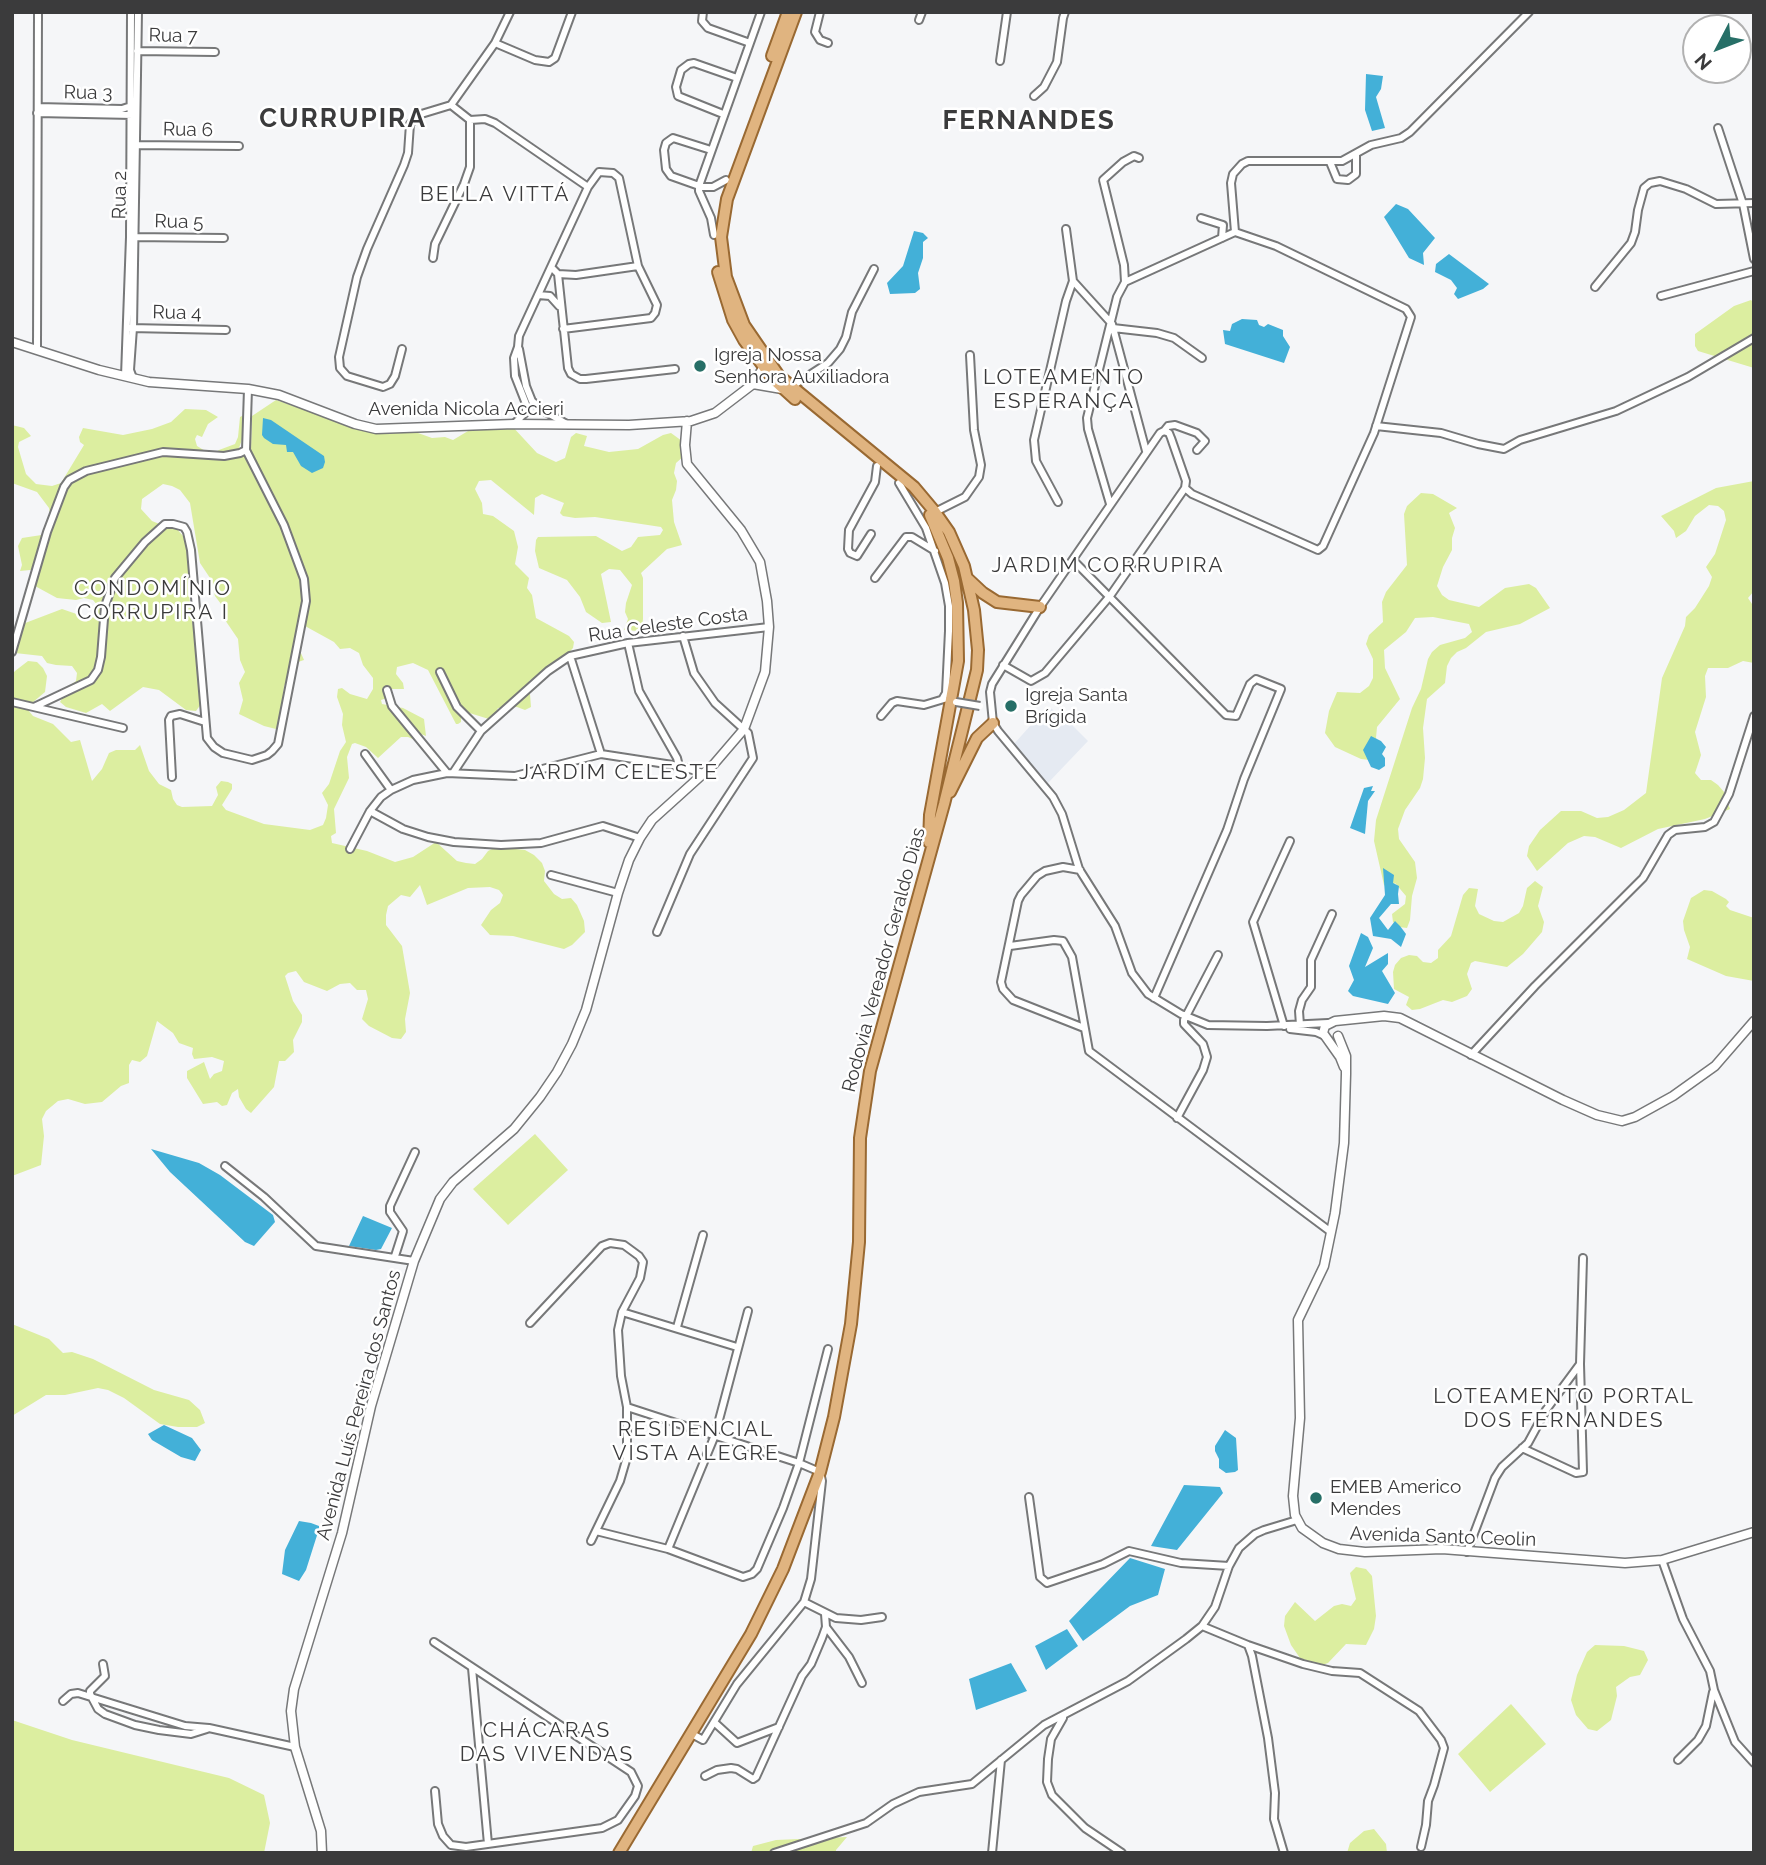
<!DOCTYPE html>
<html>
<head>
<meta charset="utf-8">
<style>
	body { margin:0 }
	#map { position:relative; width:1766px; height:1865px; overflow:hidden; background:#f5f6f8; font-family:Raleway,sans-serif }
	canvas { display:block }
	.frame { position:absolute; inset:0; border:14px solid #3b3b3c; pointer-events:none }
	.north { position:absolute; left:1682px; top:14px; width:70px; height:70px; box-sizing:border-box; background:#fff; border:2px solid #b1b1b1; border-radius:50%; rotate:228deg; font-size:19px; font-weight:700; line-height:28px; text-align:center; color:#3b3b3c }
	.north::after { content:''; display:block; margin:auto; width:24px; height:32px; background:#276f67; clip-path:polygon(50% 0,100% 100%,50% 72%,0 100%) }
</style>
</head>
<body>
<div id="map">
<canvas width="1766" height="1865"></canvas>
<div class="frame"></div>
<div class="north">N</div>
</div>
<script>
const g = document.querySelector('canvas').getContext('2d');
g.lineJoin = 'round';
function fill(path, color) { g.fillStyle = color; g.fill(path, 'evenodd'); }
const shape = rows => new Path2D(rows.map(r => 'M' + r).join(''));
function strokePath(path, color, width, dash) { g.strokeStyle = color; g.lineWidth = width; g.lineCap = dash ? 'butt' : 'round'; g.setLineDash(dash || []); g.stroke(path); }
function write(font, color, halo, rows, align = 'center') {
  g.font = font + ' Raleway,sans-serif'; g.lineWidth = 5; g.setLineDash([]); g.textBaseline = 'middle'; g.strokeStyle = halo; g.fillStyle = color; for (const [text, x, y, turn = 0] of rows) {
    g.save(); g.translate(x, y); g.rotate((+turn || 0) * Math.PI / 180); g.textAlign = isNaN(turn) ? turn : align; if (halo) g.strokeText(text, 0, 0); g.fillText(text, 0, 0); g.restore();
  }
}
fill(shape([
	[1048,706,1069,722,1088,741,1048,783,1013,745]
]), '#e5eaf2');
fill(shape([
	[1751,300,1754,303,1754,368,1698,351,1695,346,1695,334,1734,306],
	[276,400,368,432,418,433,432,438,445,437,453,440,468,431,493,425,511,425,537,453,556,462,565,458,571,437,576,433,587,436,584,446,609,452,638,449,663,435,671,433,682,441,684,456,676,463,674,473,677,481,676,490,672,500,674,522,682,545,667,549,641,573,643,578,643,619,642,627,639,631,624,630,628,619,625,612,626,603,632,585,620,570,609,569,601,574,611,622,602,623,586,612,580,597,567,580,539,568,535,551,536,540,538,537,596,536,622,551,631,547,638,537,660,535,663,530,661,527,595,517,575,518,563,516,560,513,564,503,542,494,535,498,534,515,491,480,479,481,475,489,482,503,483,514,493,516,514,531,518,547,515,564,529,578,527,588,532,595,536,618,569,636,574,642,573,648,563,659,529,681,531,707,525,710,517,707,498,708,492,720,463,711,461,714,461,722,458,724,456,724,428,670,413,663,397,667,396,674,403,683,404,689,392,689,387,698,381,700,382,704,403,708,424,719,426,736,418,733,415,740,408,737,401,737,378,758,366,747,355,743,352,744,347,757,349,778,334,809,336,833,331,836,332,843,367,851,395,862,413,857,436,842,457,861,466,863,475,864,482,859,488,851,496,847,525,850,534,855,542,863,545,871,544,881,554,894,562,899,571,898,577,905,584,921,585,932,572,945,564,949,513,936,490,935,481,925,491,910,500,903,503,895,499,890,490,887,468,888,427,905,420,885,410,897,401,895,388,906,386,915,386,925,402,946,410,993,405,1019,406,1032,401,1039,392,1038,369,1026,362,1019,368,999,366,990,357,990,350,983,340,984,327,991,304,982,296,971,288,973,285,976,293,1001,302,1015,302,1022,293,1040,294,1052,285,1061,279,1061,274,1087,251,1113,246,1109,239,1097,238,1089,232,1093,227,1105,222,1106,217,1102,203,1104,187,1078,187,1071,204,1062,210,1079,214,1074,222,1071,224,1061,212,1057,194,1059,192,1054,193,1048,179,1043,173,1033,157,1021,147,1056,140,1062,132,1060,129,1065,129,1083,121,1086,102,1102,85,1104,68,1099,58,1101,46,1111,42,1119,44,1136,41,1165,12,1176,12,675,15,671,28,661,37,662,43,668,47,676,45,692,32,703,28,710,33,716,53,724,71,742,80,740,92,781,102,769,109,753,116,750,135,750,140,745,149,771,159,784,171,790,173,799,177,805,182,807,212,806,218,795,216,787,221,781,228,782,232,784,232,789,222,805,226,810,264,824,310,830,323,825,326,818,328,805,322,793,329,784,340,751,346,742,342,725,343,714,337,697,338,689,342,688,350,694,367,699,373,689,373,678,363,665,359,653,350,648,340,649,334,642,305,626,300,642,300,651,304,660,298,662,284,686,280,730,264,726,239,714,243,700,239,683,245,672,240,660,238,639,225,620,224,608,215,596,210,578,200,563,190,503,180,490,172,486,163,484,142,499,141,509,152,521,162,525,170,524,177,529,183,536,192,563,189,569,188,586,197,660,202,678,201,704,196,711,186,710,159,690,143,687,110,711,102,704,86,713,66,707,60,702,69,686,76,681,77,673,72,666,56,665,47,663,42,656,15,653,20,625,62,609,88,618,99,607,93,600,84,598,76,600,57,598,35,586,40,569,20,571,22,565,18,546,22,538,48,534,52,526,49,508,37,492,12,483,12,425,24,428,31,436,19,442,18,447,26,474,36,484,52,486,61,483,84,445,80,442,79,437,83,428,123,435,152,429,171,422,185,409,206,410,218,417,208,424,202,437,197,435,195,439,197,446,212,455,219,450,235,444,238,437,240,417,246,414,246,428,239,448,240,451,248,452,251,448,252,416],
	[1754,481,1754,591,1748,598,1754,607,1754,663,1743,661,1728,668,1708,668,1705,676,1706,697,1695,732,1701,755,1695,773,1701,780,1711,780,1718,785,1724,792,1730,809,1705,819,1658,829,1621,848,1595,837,1584,836,1568,843,1537,871,1527,856,1529,846,1540,830,1561,811,1581,811,1597,818,1608,817,1624,810,1646,793,1662,678,1685,626,1686,617,1695,608,1709,586,1712,577,1706,567,1715,554,1726,520,1724,511,1718,506,1709,505,1695,516,1686,531,1676,538,1674,531,1661,516,1716,488],
	[1421,493,1433,494,1457,508,1449,513,1455,528,1452,538,1452,550,1443,567,1437,586,1442,595,1449,600,1479,607,1505,588,1529,584,1536,588,1550,608,1520,624,1486,632,1466,648,1457,652,1451,658,1447,666,1445,683,1427,699,1423,728,1425,758,1423,779,1420,788,1405,810,1398,829,1399,839,1415,862,1417,878,1412,896,1410,920,1407,928,1399,927,1393,922,1392,914,1405,904,1406,896,1395,883,1390,890,1384,885,1374,841,1376,820,1412,708,1421,689,1428,659,1432,652,1440,645,1465,638,1472,632,1469,624,1433,617,1415,618,1406,632,1384,650,1385,668,1400,699,1377,727,1376,738,1380,745,1370,760,1361,759,1335,747,1325,733,1329,711,1337,692,1360,693,1369,686,1373,678,1373,659,1366,644,1369,635,1383,622,1382,602,1386,592,1407,565,1404,514,1407,506],
	[1535,881,1543,887,1538,906,1544,922,1542,932,1523,954,1507,967,1475,961,1471,963,1467,974,1472,989,1467,996,1452,1002,1443,1000,1420,1009,1412,1010,1406,1005,1409,997,1394,989,1393,972,1395,965,1401,958,1409,955,1417,956,1423,962,1431,963,1438,958,1438,950,1451,936,1463,895,1469,888,1478,889,1475,906,1479,914,1494,921,1503,922,1519,913,1523,906,1527,888],
	[1704,890,1712,891,1726,899,1729,902,1726,906,1730,910,1754,918,1754,981,1726,976,1687,959,1690,947,1684,930,1683,921,1691,898],
	[535,1134,568,1170,508,1225,473,1189],
	[12,1324,49,1339,63,1353,72,1352,93,1359,154,1390,189,1400,200,1410,205,1423,197,1427,178,1427,160,1424,124,1398,108,1390,98,1388,65,1395,46,1395,12,1416],
	[1356,1567,1366,1569,1372,1576,1376,1616,1374,1629,1366,1645,1346,1644,1328,1663,1319,1666,1302,1661,1291,1645,1284,1626,1285,1616,1295,1602,1315,1621,1334,1606,1342,1604,1351,1606,1356,1599,1350,1573],
	[1595,1645,1624,1646,1644,1651,1648,1660,1640,1675,1630,1677,1616,1687,1617,1696,1611,1720,1597,1731,1588,1729,1576,1715,1571,1700,1577,1675,1587,1652],
	[1511,1704,1546,1744,1490,1792,1458,1754],
	[12,1720,72,1740,229,1778,264,1795,270,1823,264,1853,12,1853],
	[1374,1829,1386,1844,1387,1853,1347,1853,1350,1843,1364,1831],
	[847,1837,836,1850,836,1853,751,1853,753,1846,776,1840]
]), '#dceea0');
fill(shape([
	[1366,74,1383,76,1381,89,1376,97,1385,128,1372,131,1365,110],
	[1396,204,1408,209,1435,238,1423,253,1424,265,1409,258,1384,217],
	[914,231,923,233,928,238,923,242,923,258,918,273,920,289,915,293,890,294,887,283,903,266],
	[1449,254,1489,284,1483,289,1458,299,1454,294,1457,288,1451,280,1435,272,1436,264],
	[1242,319,1257,320,1259,325,1264,327,1268,324,1283,330,1283,336,1290,347,1284,363,1225,344,1223,330,1230,331,1232,324],
	[263,418,271,420,324,456,325,462,323,468,312,473,301,466,293,452,287,452,286,445,273,444,264,438,262,435],
	[1371,736,1381,741,1386,747,1382,754,1385,758,1385,766,1379,770,1371,767,1363,750],
	[1373,786,1371,791,1375,791,1368,801,1365,834,1350,828,1364,788],
	[1383,868,1394,875,1393,883,1399,886,1398,894,1399,904,1391,904,1379,918,1388,930,1395,921,1400,926,1406,934,1401,947,1391,939,1373,936,1370,918,1385,895],
	[1361,933,1368,937,1373,948,1365,967,1388,953,1388,964,1382,971,1395,993,1388,1004,1353,996,1348,991,1354,980,1349,966],
	[151,1149,199,1163,220,1175,273,1215,275,1222,254,1246,245,1242,170,1172],
	[363,1216,392,1228,381,1249,376,1250,349,1246],
	[164,1425,192,1438,201,1450,195,1461,181,1457,152,1440,148,1434],
	[1225,1430,1236,1438,1238,1470,1235,1472,1226,1473,1219,1468,1219,1459,1215,1451,1215,1446],
	[1184,1485,1220,1487,1223,1493,1177,1550,1151,1546],
	[299,1521,311,1523,319,1526,319,1529,306,1570,299,1581,282,1574,285,1550],
	[1130,1558,1165,1569,1158,1595,1130,1606,1083,1641,1069,1621],
	[1067,1629,1078,1646,1046,1670,1035,1646],
	[1011,1663,1027,1691,976,1710,969,1679]
]), '#43b0d8');
const minor = shape([
	[703,12,702,21,708,28,750,43],
	[820,12,815,32,820,40,828,43],
	[919,20,922,12],
	[495,43,535,60,549,62,555,58,572,12],
	[137,51,215,52],
	[1000,61,1007,12],
	[1034,96,1044,87,1057,62,1063,18,1065,12],
	[451,105,470,120,485,119,495,123,588,187],
	[38,107,122,109,134,105],
	[37,113,133,115],
	[723,114,678,96,676,87,681,70,689,64,694,63,737,78],
	[1718,128,1743,204,1754,259],
	[133,145,239,146],
	[711,150,673,138,666,143,664,150,666,169,671,176,702,187,713,187,726,180],
	[1330,162,1337,179,1348,180,1356,174,1356,154],
	[699,186,761,12],
	[699,186,699,191,711,218,714,235],
	[1201,218,1223,225,1222,238],
	[1235,232,1231,183,1233,174,1242,164,1248,161,1342,161,1371,145,1401,138,1410,132,1529,12],
	[131,237,224,238],
	[433,258,435,244,464,184,470,167,470,120],
	[551,267,558,274,568,368,571,374,580,379,586,379,675,369],
	[558,274,576,275,638,266],
	[1073,281,1112,324,1146,451],
	[1125,282,1124,265,1103,180,1123,162,1134,156,1139,158],
	[1595,287,1631,243,1635,232,1638,210,1644,188,1650,183,1660,181,1686,189,1716,204,1754,203],
	[538,295,550,296,559,306],
	[1661,296,1754,271],
	[130,328,226,330],
	[1113,328,1157,333,1174,338,1202,358],
	[402,349,395,376,390,384,383,387,347,376,340,368,339,357,357,277,367,249,404,165,408,153,410,124,418,115,451,105,495,43,510,12],
	[519,349,526,386,532,401,542,410,567,424],
	[37,350,38,12],
	[125,376,130,237,131,12],
	[133,378,130,370,133,328,138,12],
	[791,387,828,363,840,349,846,337,852,312,874,269],
	[514,424,526,412,526,404,515,376,514,358,518,347,519,336,588,187,599,172,613,173,619,178,638,266,657,305,655,313,651,318,563,329],
	[1376,426,1441,433,1478,444,1504,449,1520,440,1616,411,1688,377,1754,338],
	[1164,431,1168,426,1175,425,1197,433,1205,441,1197,450],
	[899,483,926,528,945,583,949,606,949,631,946,693,943,698],
	[1058,502,1036,461,1034,440,1066,301,1073,281,1066,229],
	[1110,504,1088,429,1087,418,1117,297,1125,282,1235,232,1276,246,1406,309,1411,317,1374,433,1323,546,1318,550,1192,494,1185,488,1186,481,1171,438,1169,433,1164,431,1160,433,1040,607,992,684,990,692,993,723,998,731,1053,797,1062,814,1079,869,1115,926,1132,973,1148,994,1181,1014,1208,1025,1267,1026,1328,1023],
	[935,512,965,497,979,477,981,465,974,430,970,355],
	[871,534,857,556,850,553,848,549,849,530,875,482,877,466],
	[1074,561,1226,715,1236,716,1250,684,1256,679,1281,689,1244,779,1227,830,1154,998],
	[875,578,906,537,912,537,935,551],
	[628,643,639,691,677,758,679,766,703,773],
	[12,652,47,532,64,487,69,480,86,471,163,452,224,456,240,453,246,450,248,389],
	[570,656,601,754],
	[1003,665,1031,681,1045,673,1110,596,1185,488],
	[440,672,457,707,481,731],
	[387,690,392,706,447,773],
	[12,702,123,728],
	[34,707,91,680,98,670,101,657,105,606,115,578,145,542,165,524,173,524,184,527,187,532,191,550,207,738,214,747,223,753,252,760,267,755,272,751,278,744,306,601,304,579,284,525,246,450],
	[881,716,892,703,897,701,924,705,944,699],
	[365,754,391,790],
	[453,773,481,731,548,671,570,656,628,643,769,627],
	[172,777,169,720,171,716,180,714,205,722],
	[370,811,403,829,428,837,454,842,501,845,541,843,603,826,640,838],
	[350,849,370,811,381,797,391,790,413,780,447,773,515,776,601,754,679,766],
	[1080,870,1063,867,1045,871,1037,876,1021,895,1018,901,1001,982,1003,989,1013,1000,1084,1028],
	[551,875,618,893],
	[657,932,690,854,753,758,748,733,715,703,694,673,683,636],
	[1010,946,1054,940,1063,941,1072,957,1089,1051,1331,1232],
	[1300,1025,1299,1011,1302,1000,1311,987,1311,960,1332,914],
	[1284,1026,1253,922,1290,841],
	[1290,1029,1316,1032,1325,1036],
	[1471,1055,1535,986,1643,878,1668,835,1675,830,1705,827,1714,822,1729,794,1754,716],
	[1177,1118,1203,1070,1207,1057,1203,1044,1184,1024,1184,1020,1218,955],
	[225,1166,264,1197,316,1246,414,1261],
	[395,1256,403,1231,390,1212,390,1206,415,1152],
	[622,1312,737,1347],
	[530,1323,602,1246,610,1243,624,1245,639,1256,643,1262,640,1278,622,1312,618,1330,621,1376,627,1407,627,1457,620,1481,591,1541],
	[677,1327,703,1235],
	[627,1407,799,1463,820,1472,822,1481,811,1579,804,1602,737,1684,703,1740,692,1734],
	[1522,1448,1576,1473,1583,1472,1580,1364],
	[1029,1497,1040,1577,1047,1583,1103,1564,1129,1551,1181,1563,1229,1566],
	[596,1531,668,1549,743,1577,752,1574,757,1569,783,1508,799,1463,828,1349],
	[668,1549,715,1435,748,1311],
	[1467,1552,1495,1478,1502,1467,1528,1443,1546,1410,1580,1364,1583,1258],
	[1662,1560,1683,1619,1710,1671,1714,1690,1735,1742,1754,1763],
	[804,1602,836,1618,861,1620,882,1617],
	[1202,1626,1248,1645,1303,1664,1332,1671,1360,1673,1419,1711,1441,1740,1444,1748,1434,1785,1428,1801,1426,1825,1421,1847],
	[826,1627,849,1657,862,1683],
	[434,1642,631,1772,638,1786,635,1796,618,1820,602,1828,466,1847,451,1845,443,1836,438,1824,435,1791],
	[1248,1645,1252,1656,1268,1738,1275,1793,1274,1819,1284,1853],
	[103,1664,105,1676,90,1691,90,1694,98,1709,105,1714,135,1725,159,1730,191,1734,207,1729],
	[472,1668,488,1844],
	[63,1701,71,1694,78,1693,185,1726,209,1728,295,1747],
	[1063,1718,1051,1739,1048,1759,1047,1782,1052,1795,1085,1828,1122,1853],
	[714,1722,737,1743,779,1727],
	[1678,1760,1698,1740,1706,1726,1713,1692],
	[705,1776,717,1770,731,1768,737,1769,753,1779,756,1777,802,1676,811,1664,822,1638,826,1627,825,1614],
	[774,1853,866,1823,893,1804,919,1792,972,1784,1044,1725,1128,1681,1186,1639,1202,1626,1215,1607,1229,1566,1239,1548,1255,1534,1264,1530,1297,1520],
	[992,1853,1001,1760]
]);
const tertiary = shape([
	[12,342,99,370,149,382,248,389,279,395,355,424,376,429,514,424,629,425,691,421,715,413,753,384,763,368],
	[753,384,782,389],
	[1338,1036,1346,1056,1346,1074,1344,1143,1335,1213,1324,1266,1298,1320,1300,1418,1293,1496,1295,1515,1302,1528,1323,1543,1339,1549,1365,1552,1442,1549,1625,1563,1662,1560,1754,1532],
	[1344,1067,1340,1057,1323,1033,1325,1026,1335,1021,1384,1016,1400,1018,1563,1100,1597,1115,1622,1121,1635,1117,1673,1096,1715,1066,1754,1021],
	[322,1853,321,1831,295,1747,291,1711,294,1689,342,1533,371,1406,414,1261,440,1199,453,1182,514,1129,540,1097,557,1072,572,1044,586,1010,618,893,629,860,640,838,652,820,714,764,744,729,765,672,769,627,767,601,760,562,741,530,687,464,685,445,687,421]
]);
const primary = shape([
	[772,56,788,12],
	[718,272,733,320,744,340,773,379,795,399],
	[968,579,983,593,997,602,1040,607],
	[950,792,977,738,993,723],
	[929,842,930,815,958,661,957,603,954,581,948,558,930,515],
	[619,1853,751,1634,783,1569,820,1472,834,1417,851,1324,859,1242,860,1138,870,1071,944,804,977,670,978,650,974,610,964,566,949,532,935,512,914,487,779,376,744,325,726,277,721,237,727,199,796,12]
]);
strokePath(minor, '#777879', 10);
strokePath(tertiary, '#777879', 11);
strokePath(primary, '#996932', 14);
strokePath(minor, '#fff', 6);
strokePath(tertiary, '#fff', 8);
strokePath(primary, '#e0b480', 10);
const minorBridge = shape([
	[956,702,980,706]
]);
strokePath(minorBridge, '#777879', 10, []);
strokePath(minorBridge, '#fff', 6);
for (const [x, y, r, color] of [
	[700,366,7,"#276f67"],
	[1011,706,7,"#276f67"],
	[1316,1498,7,"#276f67"]
]) { const dot = new Path2D(); dot.arc(x, y, r, 0, 2 * Math.PI); g.fillStyle = color; g.fill(dot); strokePath(dot, '#fff', 2.5); }
write('19px', '#3b3b3c', '#fff', [
	["Rua 7",173,36,1],
	["Rua 3",88,93,1],
	["Rua 6",188,130,1],
	["Rua 2",120,195,-89],
	["Rua 5",179,222,1],
	["Rua 4",177,313,1],
	["Avenida Nicola Accieri",466,409],
	["Rua Celeste Costa",668,625,-8],
	["Rodovia Vereador Geraldo Dias",884,960,-75],
	["Avenida Luís Pereira dos Santos",359,1405,-75],
	["Avenida Santo Ceolin",1443,1537,2]
]);
write('19px', '#3b3b3c', '#fff', [
	["Igreja Nossa",714,355],
	["Senhora Auxiliadora",714,377],
	["Igreja Santa",1025,695],
	["Brígida",1025,717],
	["EMEB Americo",1330,1487],
	["Mendes",1330,1509]
], 'left');
g.letterSpacing = '2px';
write('21px', '#3b3b3c', '#fff', [
	["BELLA VITTÁ",495,195],
	["LOTEAMENTO",1064,378],
	["ESPERANÇA",1064,402],
	["JARDIM CORRUPIRA",1108,566],
	["CONDOMÍNIO",153,589],
	["CORRUPIRA I",153,613],
	["JARDIM CELESTE",619,773],
	["LOTEAMENTO PORTAL",1564,1397],
	["DOS FERNANDES",1564,1421],
	["RESIDENCIAL",696,1430],
	["VISTA ALEGRE",696,1454],
	["CHÁCARAS",547,1731],
	["DAS VIVENDAS",547,1755]
]);
g.letterSpacing = '0px';
g.letterSpacing = '2px';
write('bold 26px', '#3b3b3c', '#fff', [
	["CURRUPIRA",343,119],
	["FERNANDES",1029,121]
]);
g.letterSpacing = '0px';
</script>
</body>
</html>
